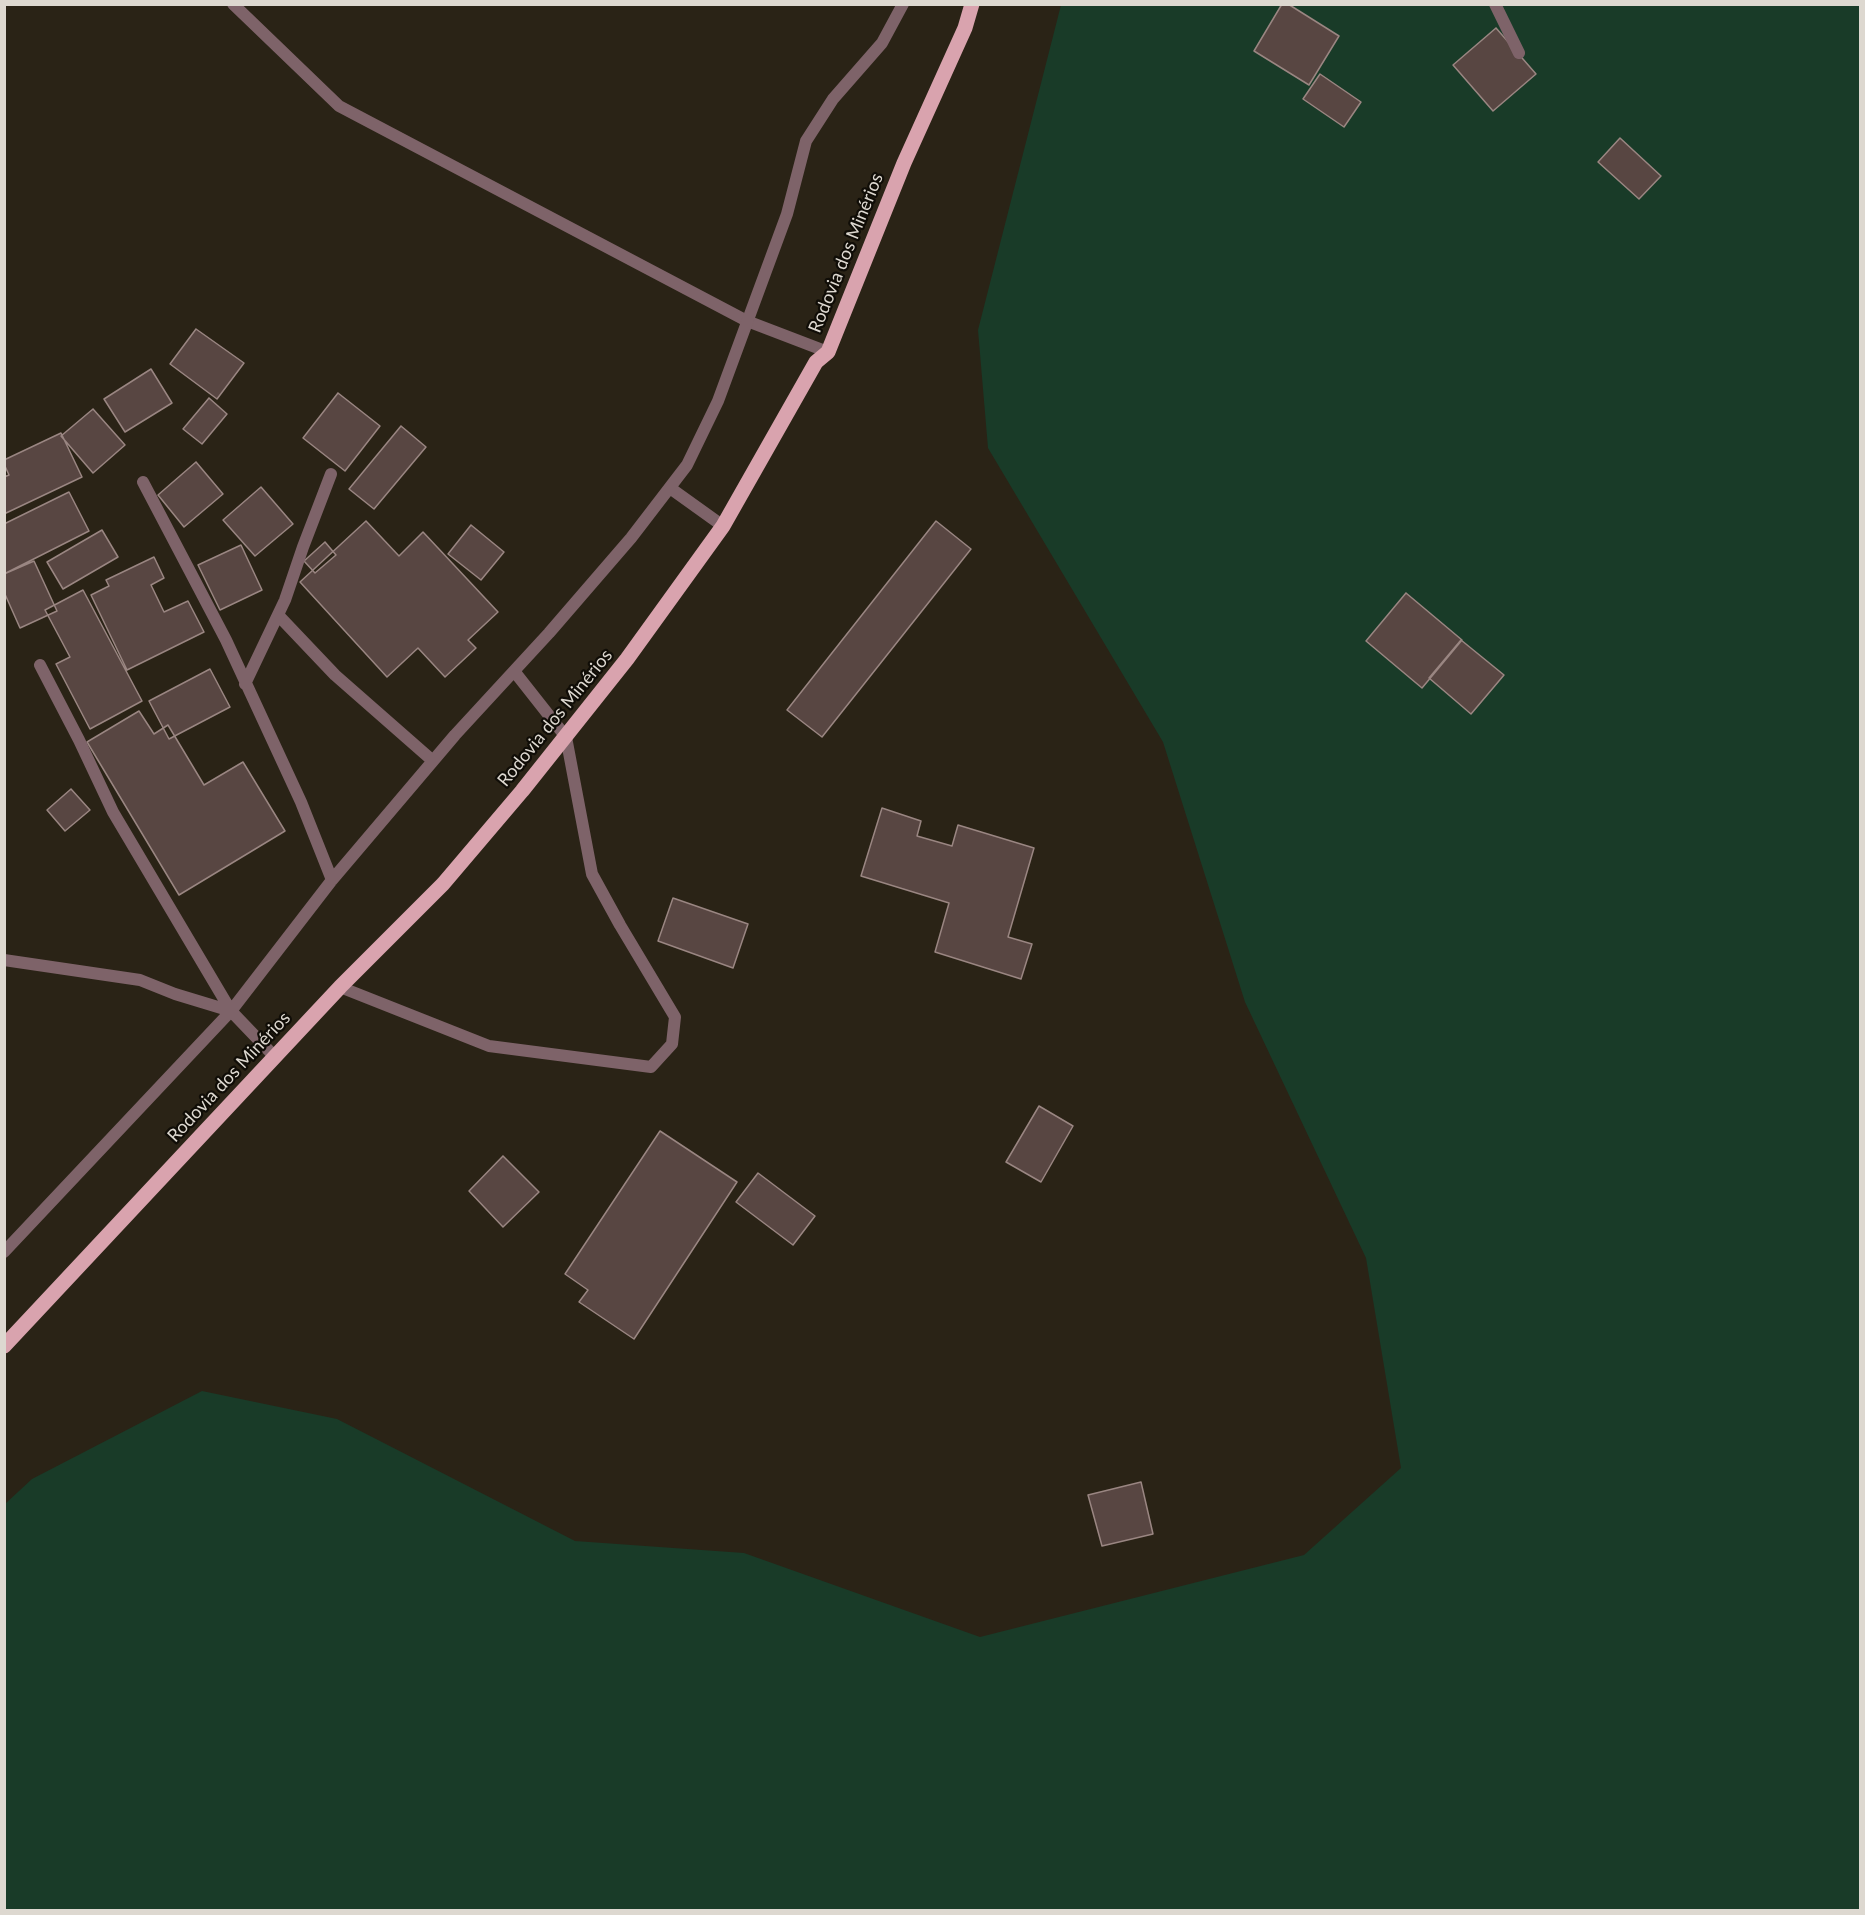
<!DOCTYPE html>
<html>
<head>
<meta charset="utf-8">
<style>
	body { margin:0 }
	#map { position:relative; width:1865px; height:1915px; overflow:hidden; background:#2a2316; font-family:Lato,sans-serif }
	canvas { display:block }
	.frame { position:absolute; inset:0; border:6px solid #ddd8d0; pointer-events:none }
</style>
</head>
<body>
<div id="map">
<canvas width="1865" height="1915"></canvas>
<div class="frame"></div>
</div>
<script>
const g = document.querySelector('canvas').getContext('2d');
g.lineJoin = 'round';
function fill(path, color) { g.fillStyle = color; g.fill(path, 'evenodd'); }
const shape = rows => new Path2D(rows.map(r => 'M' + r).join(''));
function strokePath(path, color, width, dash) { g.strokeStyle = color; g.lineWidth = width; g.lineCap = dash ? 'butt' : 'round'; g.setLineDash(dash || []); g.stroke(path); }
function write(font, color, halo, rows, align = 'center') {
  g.font = font + ' Lato,sans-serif'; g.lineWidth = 4.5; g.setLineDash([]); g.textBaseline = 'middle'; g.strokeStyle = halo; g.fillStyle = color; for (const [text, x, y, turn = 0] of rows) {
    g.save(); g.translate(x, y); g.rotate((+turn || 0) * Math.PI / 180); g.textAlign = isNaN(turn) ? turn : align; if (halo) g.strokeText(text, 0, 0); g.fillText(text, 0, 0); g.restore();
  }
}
fill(shape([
	[1061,5,1860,5,1860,1910,5,1910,5,1504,32,1479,202,1391,337,1419,575,1541,744,1553,980,1637,1304,1555,1401,1468,1366,1258,1245,1002,1163,742,988,448,978,330]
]), '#193b28');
const building = shape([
	[1282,4,1288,4,1339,36,1309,85,1254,51,1282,4],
	[1496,28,1536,74,1493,111,1453,65,1496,28],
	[1320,74,1361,102,1344,127,1303,99,1320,74],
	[1620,138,1661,176,1639,199,1598,162,1620,138],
	[196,329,244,363,217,399,170,364,196,329],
	[151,369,172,403,125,432,104,399,151,369],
	[338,393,380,426,345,471,303,438,338,393],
	[209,398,227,414,202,444,183,429,209,398],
	[93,409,125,445,93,473,61,436,93,409],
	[401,426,426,447,374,509,349,489,401,426],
	[61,433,82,477,4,514,4,477,9,475,4,464,4,460,61,433],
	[196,462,223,494,184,527,158,495,196,462],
	[261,487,293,524,255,556,223,520,261,487],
	[69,492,89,531,4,574,4,524,69,492],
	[366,521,399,556,423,532,498,612,468,640,476,648,445,677,418,648,387,677,300,582,366,521],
	[936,521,971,549,822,737,787,710,936,521],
	[471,525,504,552,481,580,448,554,471,525],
	[102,530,118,557,63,589,47,562,102,530],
	[325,542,336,555,315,573,304,561,325,542],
	[241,545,262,590,220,610,198,565,241,545],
	[154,557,164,578,151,585,164,612,188,601,204,632,127,670,91,595,109,586,106,580,154,557],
	[34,561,57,611,20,628,4,592,4,574,34,561],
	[83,590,142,701,90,729,56,664,70,657,45,610,83,590],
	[1406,593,1462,640,1422,688,1366,641,1406,593],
	[1461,640,1504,675,1471,714,1429,678,1461,640],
	[210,669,230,707,169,739,149,701,210,669],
	[139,711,154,734,168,725,204,785,243,762,285,831,179,895,87,742,139,711],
	[71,789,90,810,65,831,47,810,71,789],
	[882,808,921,821,917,836,952,846,958,825,1034,848,1008,937,1032,944,1021,979,935,952,949,903,861,876,882,808],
	[673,898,748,924,733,968,658,941,673,898],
	[1039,1106,1073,1126,1041,1182,1006,1162,1039,1106],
	[660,1131,737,1182,634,1339,579,1302,588,1290,565,1274,660,1131],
	[503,1156,539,1192,503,1227,469,1191,503,1156],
	[758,1173,815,1216,793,1245,736,1202,758,1173],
	[1141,1482,1153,1534,1102,1546,1088,1495,1141,1482]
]);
fill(building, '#584642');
strokePath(building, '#9a8682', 1.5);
strokePath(shape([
	[233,4,339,106,747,321,828,352],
	[1495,4,1519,53],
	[340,987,489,1046,651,1067,672,1044,675,1017,620,925,592,874,566,737]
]), '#7e6369', 12);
strokePath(shape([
	[143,482,226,640,301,802,332,880],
	[670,488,723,526],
	[278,615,335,675,433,761],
	[40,665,79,740,113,812,231,1011,275,1057],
	[514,671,566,737],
	[245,684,285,600,303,547,331,474],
	[4,960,140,980,175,994,231,1011],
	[4,1252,231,1011,332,880,455,735,549,633,631,538,687,465,718,401,787,214,806,141,833,99,882,43,903,4]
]), '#7e6369', 12);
strokePath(shape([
	[4,1346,340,987,443,884,522,791,627,659,723,526,816,362,828,352,904,163,965,28,972,4]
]), '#d9a3ae', 15);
write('18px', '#ddd8d0', '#100d07', [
	["Rodovia dos Minérios",846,253,-68],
	["Rodovia dos Minérios",555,718,-51],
	["Rodovia dos Minérios",229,1077,-47]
]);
</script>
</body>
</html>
